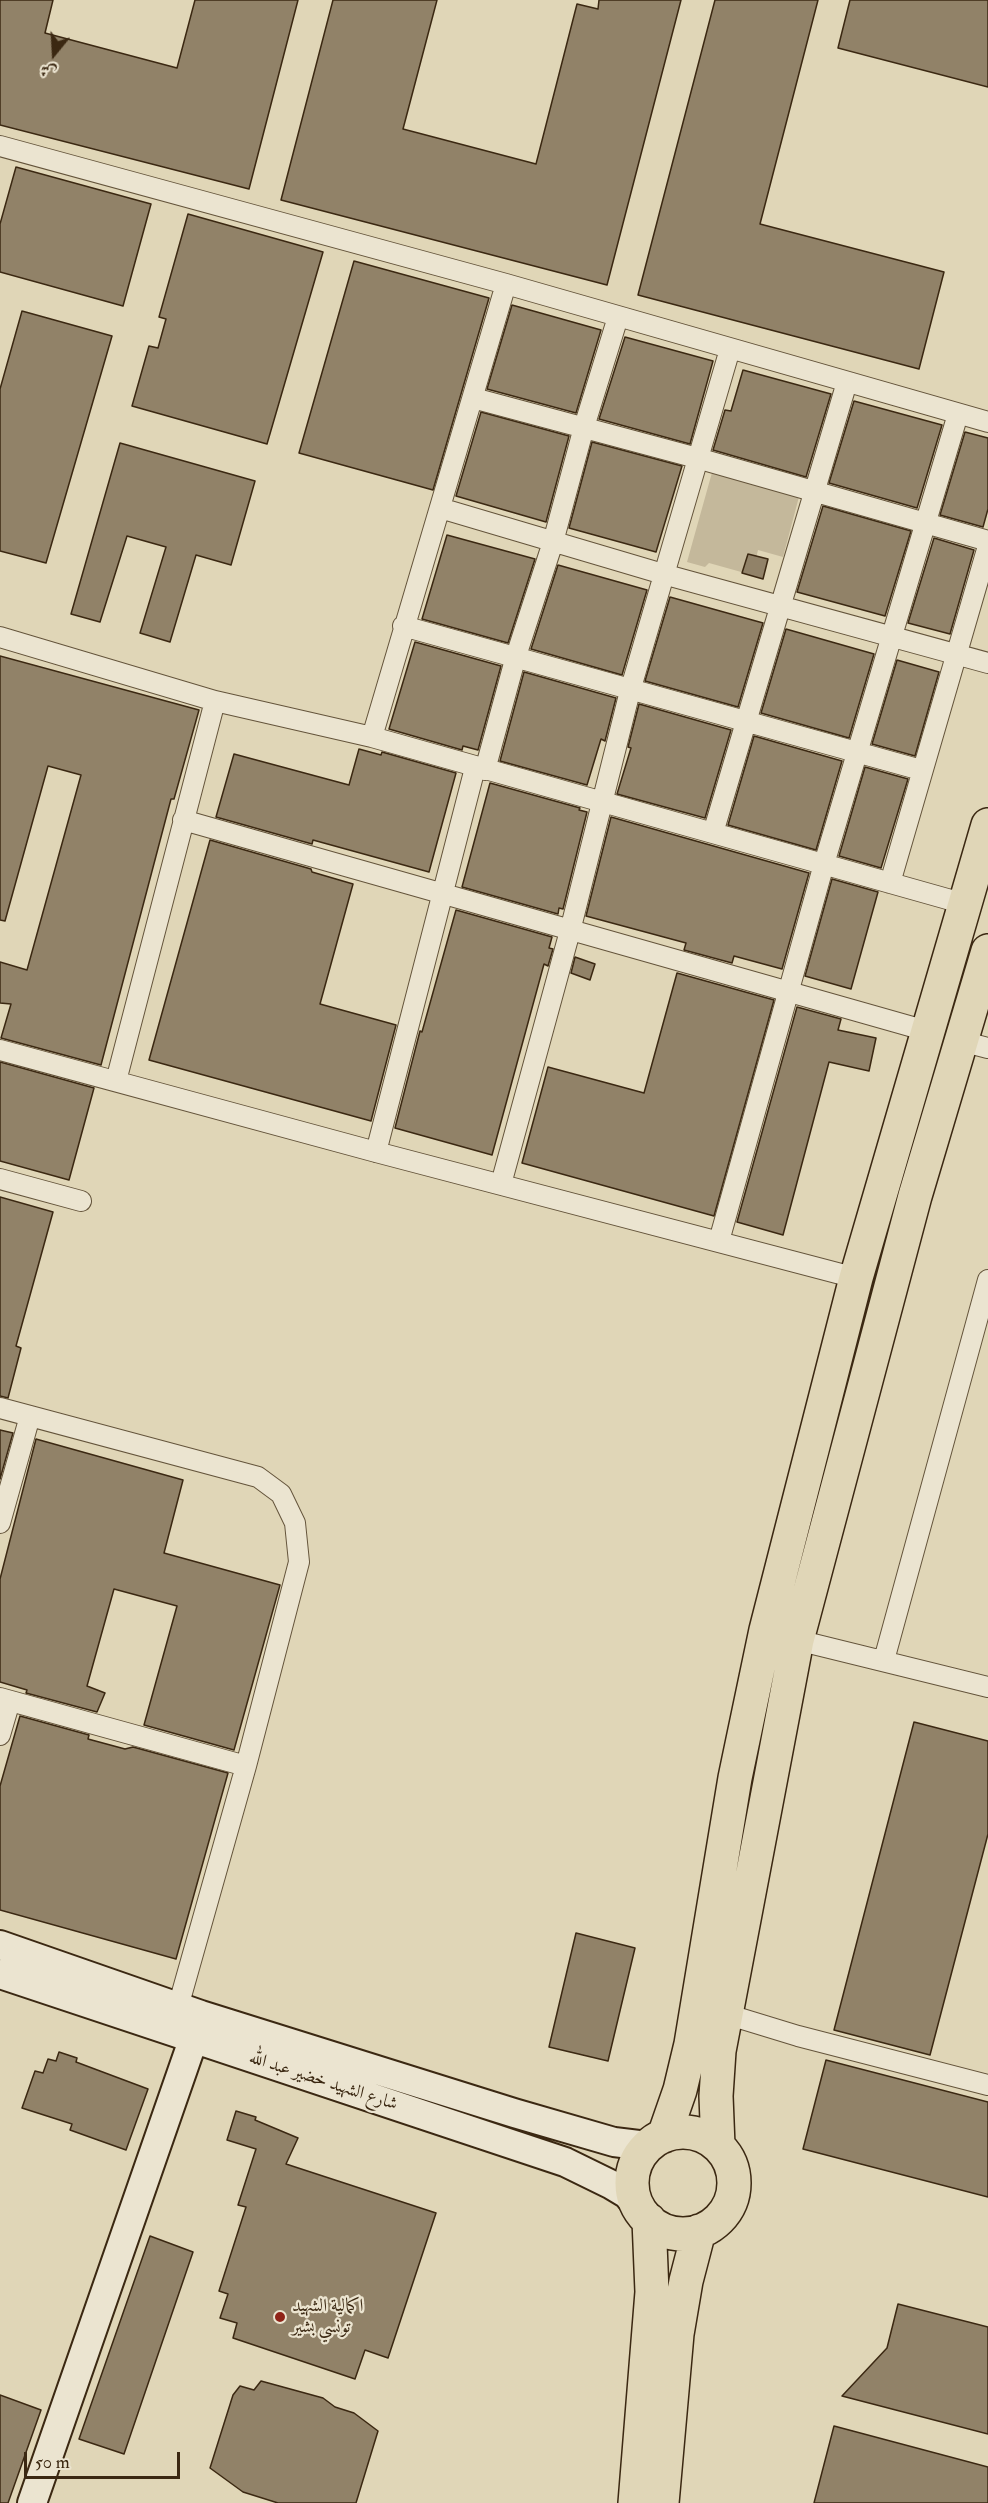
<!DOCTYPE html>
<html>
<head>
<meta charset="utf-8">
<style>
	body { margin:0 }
	#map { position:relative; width:988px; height:2503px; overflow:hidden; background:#e0d6b7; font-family:"IM FELL Double Pica",Amiri,serif }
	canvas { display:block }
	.north { position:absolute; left:24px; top:24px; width:60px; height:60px; -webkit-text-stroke:4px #ebe4d0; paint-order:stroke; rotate:198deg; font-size:16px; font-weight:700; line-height:24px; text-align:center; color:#3b2812 }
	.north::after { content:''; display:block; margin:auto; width:21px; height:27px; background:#3b2812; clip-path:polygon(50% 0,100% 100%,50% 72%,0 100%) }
	.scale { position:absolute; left:24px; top:2452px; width:156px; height:27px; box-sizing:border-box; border:3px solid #3b2812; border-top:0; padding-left:8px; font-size:18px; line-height:21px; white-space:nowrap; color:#3b2812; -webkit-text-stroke:4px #ebe4d0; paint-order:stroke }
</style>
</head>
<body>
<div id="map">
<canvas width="988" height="2503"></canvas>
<div class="north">ش</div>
<div class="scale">50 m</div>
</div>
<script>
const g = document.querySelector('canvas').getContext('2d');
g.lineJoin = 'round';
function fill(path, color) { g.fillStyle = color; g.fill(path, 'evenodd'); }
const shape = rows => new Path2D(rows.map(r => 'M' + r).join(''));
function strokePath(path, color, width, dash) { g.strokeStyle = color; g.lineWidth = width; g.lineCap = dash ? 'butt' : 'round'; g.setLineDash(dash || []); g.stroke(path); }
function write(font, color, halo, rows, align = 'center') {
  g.font = font + ' "IM FELL Double Pica",Amiri,serif'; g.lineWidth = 4.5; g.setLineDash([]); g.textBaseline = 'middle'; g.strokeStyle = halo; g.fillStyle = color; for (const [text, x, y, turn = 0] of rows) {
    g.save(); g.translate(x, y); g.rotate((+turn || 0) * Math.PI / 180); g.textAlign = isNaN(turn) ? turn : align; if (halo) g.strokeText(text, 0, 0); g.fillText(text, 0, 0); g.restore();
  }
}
fill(shape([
	[713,469,800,493,783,557,758,550,752,575,709,563,705,567,687,562]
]), '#c4b89b');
const building = shape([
	[0,0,53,0,45,33,177,68,195,0,298,0,249,189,0,125,0,0],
	[333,0,437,0,403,129,536,164,577,4,598,9,599,0,681,0,607,285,281,200,333,0],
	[715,0,818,0,760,224,944,272,919,369,638,295,715,0],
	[850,0,988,0,988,87,838,48,850,0],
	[16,167,151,204,123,306,0,272,0,224,16,167],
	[188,214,323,252,267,444,132,406,149,346,158,348,166,319,159,317,188,214],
	[354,261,489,298,433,490,299,453,354,261],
	[512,305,601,330,576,413,487,389,512,305],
	[22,311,112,336,46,563,0,551,0,389,22,311],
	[625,337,713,361,690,444,599,419,625,337],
	[743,370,831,394,806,477,713,450,725,410,731,411,743,370],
	[854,401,942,425,917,508,829,483,854,401],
	[481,412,569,436,546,522,456,496,481,412],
	[965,432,988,438,988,509,983,527,940,515,965,432],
	[592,442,682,466,656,552,569,528,592,442],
	[120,443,255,481,231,565,196,555,170,642,140,633,166,547,127,536,100,622,71,614,120,443],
	[823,506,911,531,885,616,797,592,823,506],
	[447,535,535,559,508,643,422,619,447,535],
	[934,538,974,550,950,634,908,623,934,538],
	[748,554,768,559,763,579,742,573,748,554],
	[558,565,647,590,622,675,531,649,558,565],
	[670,597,763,623,738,707,645,681,670,597],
	[786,629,874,654,849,738,761,713,786,629],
	[415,642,501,666,478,750,463,746,462,750,389,729,415,642],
	[0,656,199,710,174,799,171,799,101,1065,1,1038,11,1004,0,1003,0,962,27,970,81,775,48,766,5,921,0,920,0,656],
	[897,660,939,672,915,756,872,744,897,660],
	[524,672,616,698,605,741,601,739,587,785,500,761,524,672],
	[639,704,731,730,705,818,617,794,631,748,628,747,639,704],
	[754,736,842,761,816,850,728,825,754,736],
	[359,749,381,755,382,752,456,773,429,872,313,840,312,844,216,817,234,754,349,785,359,749],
	[865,767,908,779,881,868,839,856,865,767],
	[490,783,580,808,579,810,587,812,563,909,559,908,558,914,462,887,490,783],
	[611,817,809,873,782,969,734,956,732,963,684,950,686,943,586,916,611,817],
	[210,840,311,869,312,872,353,884,320,1004,396,1025,371,1121,149,1060,210,840],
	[832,879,878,892,851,989,805,976,832,879],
	[456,910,552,937,549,948,553,949,548,966,544,964,492,1155,395,1128,420,1031,422,1032,456,910],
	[575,957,595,964,590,980,571,973,575,957],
	[677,973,774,1000,714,1216,522,1163,548,1067,644,1093,677,973],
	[797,1007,841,1019,838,1030,876,1038,869,1071,829,1062,783,1235,737,1222,797,1007],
	[0,1062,94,1088,69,1180,0,1161,0,1062],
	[0,1197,53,1212,16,1346,21,1348,8,1398,0,1396,0,1197],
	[0,1430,13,1433,0,1479,0,1430],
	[36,1439,183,1480,164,1553,280,1585,234,1750,144,1725,177,1606,114,1589,87,1686,105,1693,97,1712,26,1693,27,1690,0,1682,0,1579,36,1439],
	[20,1716,89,1735,88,1739,125,1749,133,1747,228,1773,176,1959,0,1910,0,1786,20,1716],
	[914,1722,988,1741,988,1834,930,2055,834,2030,914,1722],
	[576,1933,635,1948,608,2061,549,2047,576,1933],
	[59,2052,77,2058,76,2062,148,2089,126,2150,70,2130,72,2124,22,2108,35,2071,43,2073,48,2059,56,2061,59,2052],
	[826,2060,988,2102,988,2197,803,2149,826,2060],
	[236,2111,256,2117,255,2120,298,2138,286,2164,436,2213,388,2358,365,2350,355,2379,233,2338,237,2323,220,2318,228,2294,219,2291,246,2207,238,2205,256,2149,227,2140,236,2111],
	[150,2236,193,2252,124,2454,79,2439,150,2236],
	[898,2304,988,2327,988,2434,842,2396,887,2348,898,2304],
	[261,2381,323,2398,335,2407,354,2413,378,2431,356,2503,278,2503,243,2492,210,2468,233,2395,240,2386,254,2390,261,2381],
	[0,2395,41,2410,8,2503,0,2503,0,2395],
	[834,2426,988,2467,988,2503,814,2503,834,2426]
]);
fill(building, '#918268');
strokePath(building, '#3b2812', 1.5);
const street = shape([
	[0,146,506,284,988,422],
	[473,398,697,458,988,541],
	[440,508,663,574,988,663],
	[403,626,921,770],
	[0,637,215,701,372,737,965,904],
	[372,737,506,284],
	[485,770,516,656,553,542,584,427,618,317],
	[183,820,927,1031],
	[713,833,847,382],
	[890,883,988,546],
	[961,1041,988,1048],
	[0,1050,376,1152,856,1278],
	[116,1081,215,701],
	[376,1152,475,768],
	[0,1179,81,1201],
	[501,1184,570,931,630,691,730,349],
	[719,1241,824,864,958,414],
	[0,1408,258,1477,281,1494,295,1523,299,1562,246,1766,178,2007],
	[0,1523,30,1416],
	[797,1640,988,1687],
	[884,1660,988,1280],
	[0,1698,246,1766],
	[0,1735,10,1701],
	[726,2014,798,2036,988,2085]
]);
const secondary = shape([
	[0,1945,201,2015,514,2113,614,2142,647,2146],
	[0,1974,565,2162,612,2185,627,2194,638,2207],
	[32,2503,199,2023]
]);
const highway = shape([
	'632 2183a51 51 0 1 1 102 0a51 51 0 1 1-102 0Z',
	[664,2136,680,2090,691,2044,735,1778,766,1630,856,1278,988,825],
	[718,2146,716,2096,719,2051,797,1640,915,1196,988,951],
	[635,2503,652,2292,649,2220],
	[662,2503,677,2334,686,2281,699,2231]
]);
strokePath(street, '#64543b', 22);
strokePath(secondary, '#3b2812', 32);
strokePath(highway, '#3b2812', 36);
strokePath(street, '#ebe4d0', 20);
strokePath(secondary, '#ebe4d0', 28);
strokePath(highway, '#e0d6b7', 33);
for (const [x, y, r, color] of [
	[280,2317,6,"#8f2418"]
]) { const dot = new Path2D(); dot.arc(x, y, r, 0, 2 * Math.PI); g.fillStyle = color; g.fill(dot); strokePath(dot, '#ebe4d0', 2); }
write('18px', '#3b2812', '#ebe4d0', [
	["شارع الشهيد خضير عبد الله",323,2082,18]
]);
write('18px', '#3b2812', '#ebe4d0', [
	["اكمالية الشهيد",292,2307],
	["تونسي بشير",292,2328]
], 'left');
</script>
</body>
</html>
